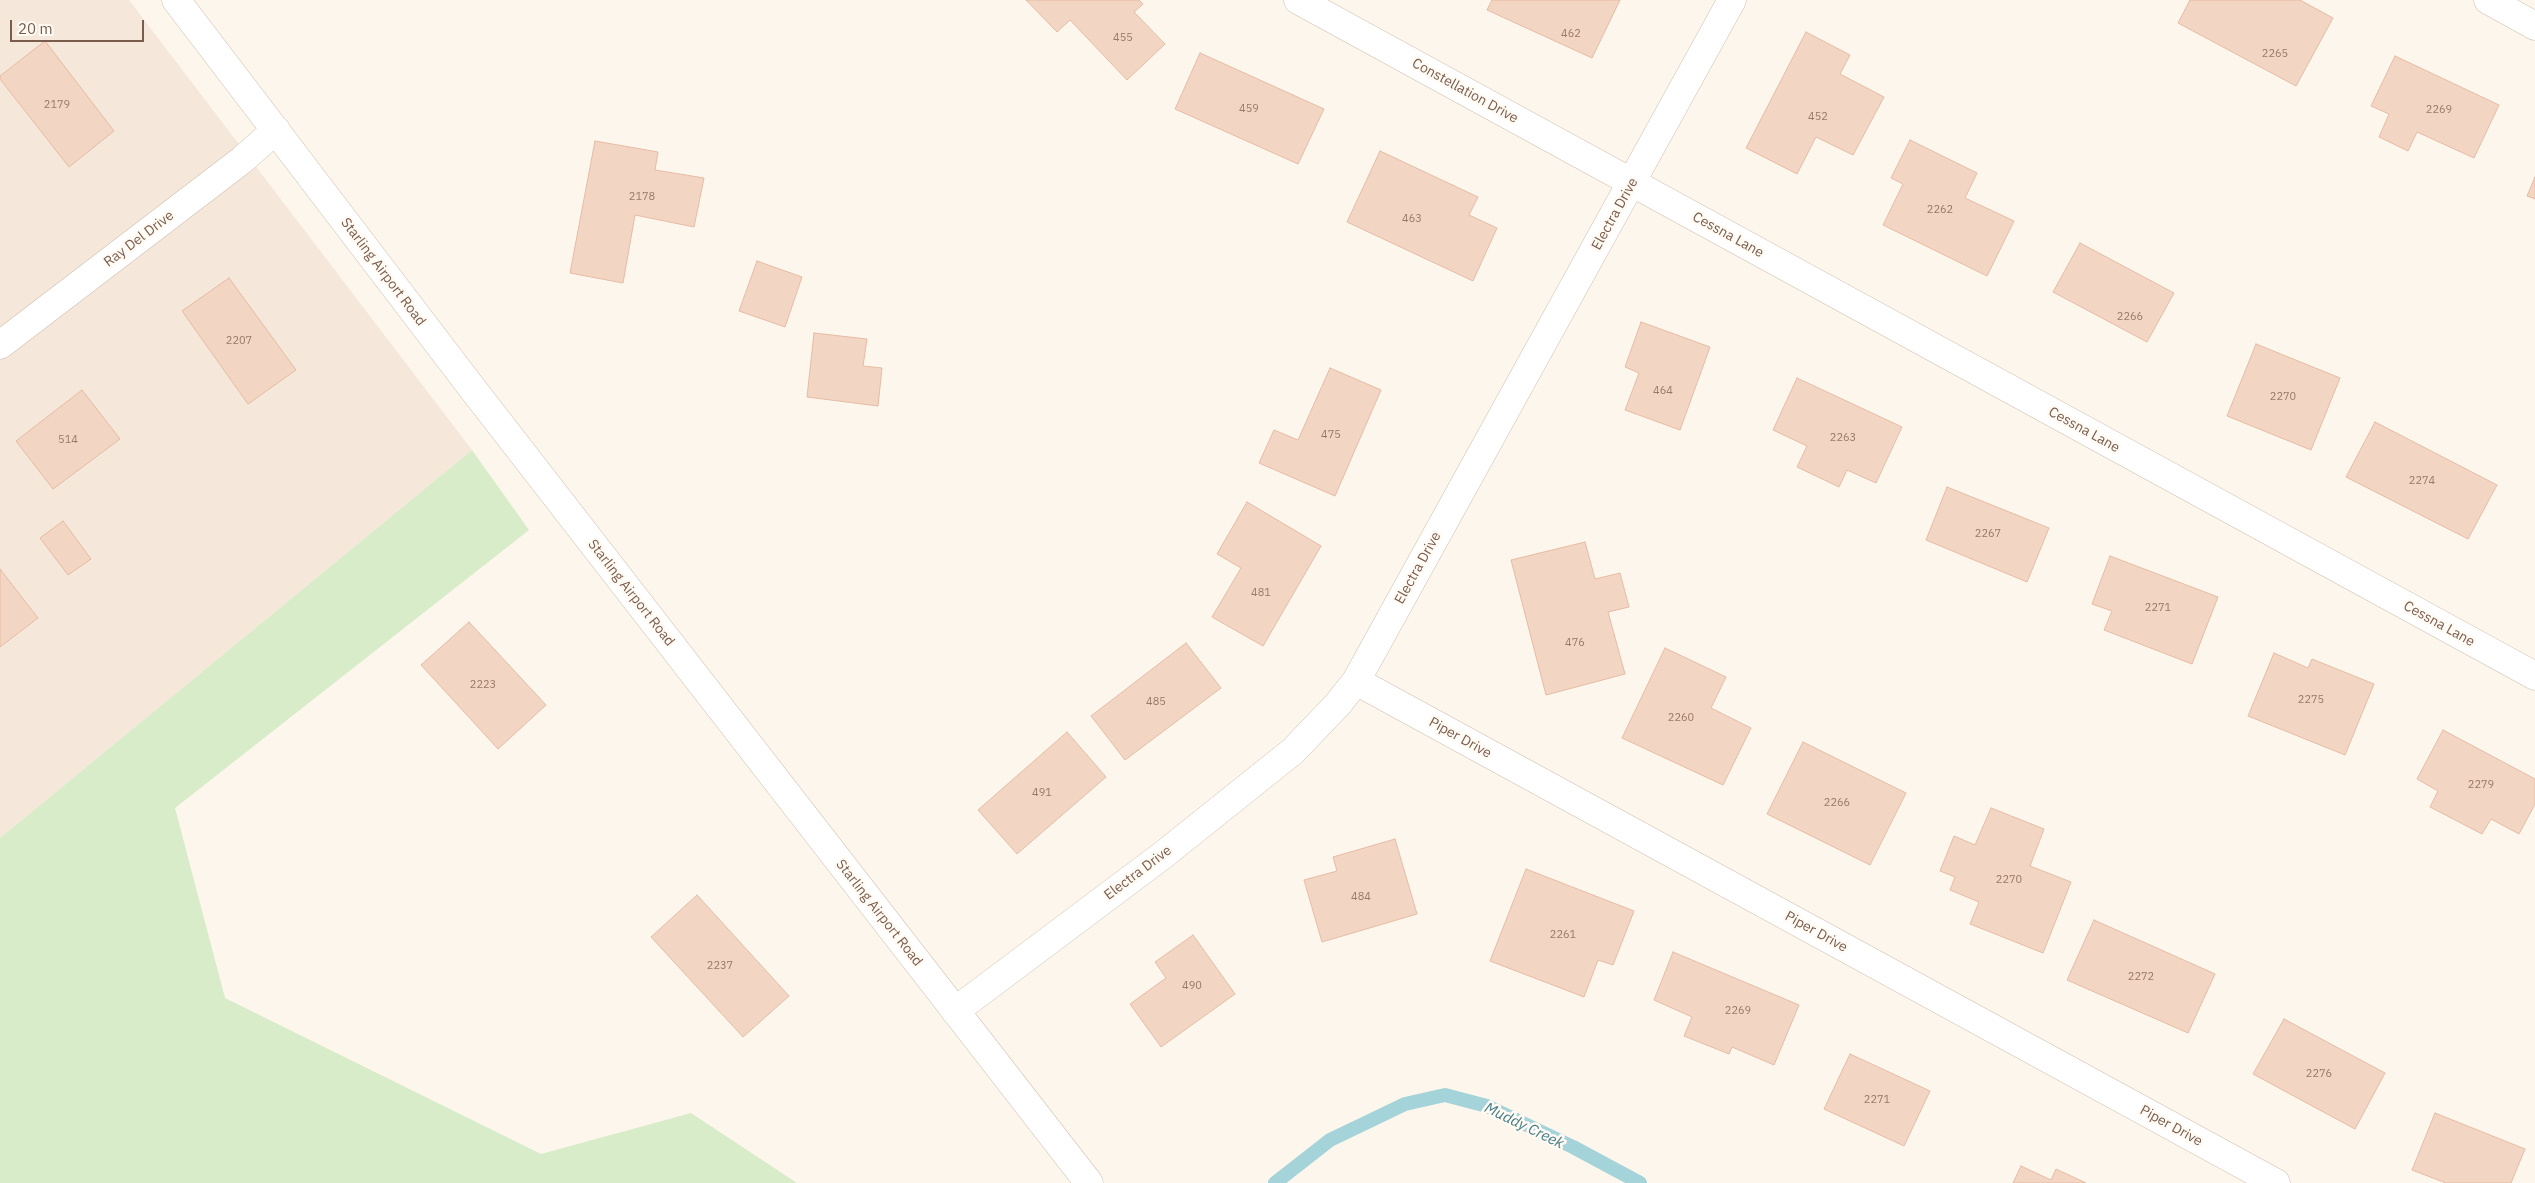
<!DOCTYPE html>
<html>
<head>
<meta charset="utf-8">
<style>
	body { margin:0 }
	#map { position:relative; width:2535px; height:1183px; overflow:hidden; background:#fdf6ec; font-family:"IBM Plex Sans",sans-serif }
	canvas { display:block }
	.scale { position:absolute; left:10px; top:20px; width:134px; height:22px; box-sizing:border-box; border:2px solid #7a5c4d; border-top:0; padding-left:6px; font-size:15px; line-height:18px; white-space:nowrap; color:#7a5c4d; -webkit-text-stroke:4px #fffaf3; paint-order:stroke }
</style>
</head>
<body>
<div id="map">
<canvas width="2535" height="1183"></canvas>
<div class="scale">20 m</div>
</div>
<script>
const g = document.querySelector('canvas').getContext('2d');
g.lineJoin = 'round';
function fill(path, color) { g.fillStyle = color; g.fill(path, 'evenodd'); }
const shape = rows => new Path2D(rows.map(r => 'M' + r).join(''));
function strokePath(path, color, width, dash) { g.strokeStyle = color; g.lineWidth = width; g.lineCap = dash ? 'butt' : 'round'; g.setLineDash(dash || []); g.stroke(path); }
function write(font, color, halo, rows, align = 'center') {
  g.font = font + ' "IBM Plex Sans",sans-serif'; g.lineWidth = 5; g.setLineDash([]); g.textBaseline = 'middle'; g.strokeStyle = halo; g.fillStyle = color; for (const [text, x, y, turn = 0] of rows) {
    g.save(); g.translate(x, y); g.rotate((+turn || 0) * Math.PI / 180); g.textAlign = isNaN(turn) ? turn : align; if (halo) g.strokeText(text, 0, 0); g.fillText(text, 0, 0); g.restore();
  }
}
fill(shape([
	[0,0,129,0,472,450,0,838]
]), '#f5e8da');
fill(shape([
	[472,450,529,530,175,808,225,998,541,1154,691,1113,797,1183,0,1183,0,838]
]), '#d8ecc9');
strokePath(shape([
	[1275,1183,1330,1140,1405,1104,1445,1095,1487,1106,1573,1147,1640,1183]
]), '#a5d3da', 14);
const building = shape([
	[1026,0,1139,0,1143,4,1134,12,1165,44,1127,80,1070,20,1057,32,1026,0],
	[1492,0,1620,0,1592,58,1487,10,1492,0],
	[2190,0,2300,0,2333,18,2296,86,2178,23,2190,0],
	[1806,32,1850,55,1840,74,1884,97,1853,155,1816,137,1797,174,1746,148,1806,32],
	[45,41,114,131,69,167,0,79,0,76,45,41],
	[1200,53,1324,109,1298,164,1175,109,1200,53],
	[2395,56,2499,105,2474,158,2417,132,2408,151,2379,137,2389,114,2371,106,2395,56],
	[1910,140,1977,173,1965,198,2014,221,1987,276,1883,225,1903,184,1891,178,1910,140],
	[595,141,658,152,655,170,704,178,694,227,635,215,623,283,570,273,595,141],
	[1380,151,1478,197,1469,215,1497,228,1473,281,1347,222,1380,151],
	[2535,177,2535,199,2527,196,2535,177],
	[2080,243,2174,293,2147,342,2053,292,2080,243],
	[757,261,802,277,785,327,739,311,757,261],
	[229,278,296,370,248,404,182,311,229,278],
	[1641,322,1710,347,1680,430,1625,410,1639,373,1625,367,1641,322],
	[814,333,867,339,863,366,882,368,878,406,807,397,814,333],
	[2256,344,2340,378,2311,450,2227,416,2256,344],
	[1330,368,1381,390,1335,496,1259,463,1274,430,1298,440,1330,368],
	[1797,378,1902,427,1876,483,1847,470,1839,487,1797,467,1807,446,1773,430,1797,378],
	[82,390,120,439,53,489,16,441,82,390],
	[2375,422,2497,485,2468,539,2346,477,2375,422],
	[1947,487,2049,528,2027,582,1926,540,1947,487],
	[1247,502,1321,546,1263,646,1212,617,1241,568,1217,554,1247,502],
	[63,521,91,559,68,575,40,538,63,521],
	[1585,542,1595,579,1620,573,1629,607,1608,612,1625,674,1546,695,1511,560,1585,542],
	[2110,556,2218,597,2192,664,2104,630,2112,611,2092,604,2110,556],
	[0,569,38,618,0,647,0,569],
	[469,622,546,705,498,749,421,665,469,622],
	[1186,643,1221,688,1125,760,1091,716,1186,643],
	[1665,648,1726,677,1711,708,1751,728,1723,785,1622,738,1665,648],
	[2274,653,2308,668,2312,659,2374,684,2345,755,2248,716,2274,653],
	[2443,730,2535,779,2535,804,2519,834,2491,819,2482,834,2430,807,2438,791,2417,779,2443,730],
	[1067,732,1106,777,1017,854,978,810,1067,732],
	[1803,742,1906,793,1870,865,1767,814,1803,742],
	[1991,808,2044,829,2030,866,2071,882,2043,953,1970,924,1979,902,1950,890,1955,877,1940,871,1954,836,1975,845,1991,808],
	[1395,839,1417,914,1322,942,1304,880,1337,871,1333,857,1395,839],
	[1526,869,1634,911,1613,965,1598,960,1584,997,1490,961,1526,869],
	[697,895,789,996,743,1037,651,937,697,895],
	[2094,920,2215,974,2188,1033,2067,980,2094,920],
	[1193,935,1235,994,1161,1047,1130,1004,1166,978,1155,962,1193,935],
	[1673,952,1799,1005,1774,1065,1732,1047,1729,1054,1684,1036,1692,1017,1654,1000,1673,952],
	[2284,1019,2385,1073,2355,1129,2253,1074,2284,1019],
	[1850,1054,1930,1091,1904,1146,1824,1109,1850,1054],
	[2435,1113,2525,1149,2511,1183,2446,1183,2412,1170,2435,1113],
	[2021,1166,2051,1180,2056,1169,2086,1183,2013,1183,2021,1166]
]);
fill(building, '#f3d5c3');
strokePath(building, '#e6bba3', 1);
const minor = shape([
	[176,0,472,388,1089,1183],
	[1298,0,2535,676],
	[2488,0,2535,26],
	[0,345,242,160,276,130],
	[1356,681,2276,1183],
	[955,1011,1163,855,1293,751,1338,704,1356,681,1732,0]
]);
strokePath(minor, '#d1beb0', 29);
strokePath(minor, '#fff', 28);
write('11px', '#987a6a', null, [
	["462",1571,34],
	["455",1123,38],
	["2265",2275,54],
	["2179",57,105],
	["459",1249,109],
	["2269",2439,110],
	["452",1818,117],
	["2178",642,197],
	["2262",1940,210],
	["463",1412,219],
	["2266",2130,317],
	["2207",239,341],
	["464",1663,391],
	["2270",2283,397],
	["475",1331,435],
	["2263",1843,438],
	["514",68,440],
	["2274",2422,481],
	["2267",1988,534],
	["481",1261,593],
	["2271",2158,608],
	["476",1575,643],
	["2223",483,685],
	["2275",2311,700],
	["485",1156,702],
	["2260",1681,718],
	["2279",2481,785],
	["491",1042,793],
	["2266",1837,803],
	["2270",2009,880],
	["484",1361,897],
	["2261",1563,935],
	["2237",720,966],
	["2272",2141,977],
	["490",1192,986],
	["2269",1738,1011],
	["2276",2319,1074],
	["2271",1877,1100]
]);
write('14px', '#7a5c4d', '#fffaf3', [
	["Constellation Drive",1465,91,29],
	["Electra Drive",1615,214,-61],
	["Cessna Lane",1728,235,29],
	["Ray Del Drive",139,239,-37],
	["Starling Airport Road",383,272,53],
	["Cessna Lane",2084,430,29],
	["Electra Drive",1418,568,-61],
	["Starling Airport Road",631,593,52],
	["Cessna Lane",2439,624,29],
	["Piper Drive",1460,738,29],
	["Electra Drive",1138,873,-37],
	["Starling Airport Road",879,913,52],
	["Piper Drive",1816,932,29],
	["Piper Drive",2171,1126,29]
]);
write('italic 15px', '#437c86', '#fffaf3', [
	["Muddy Creek",1524,1126,26]
]);
</script>
</body>
</html>
